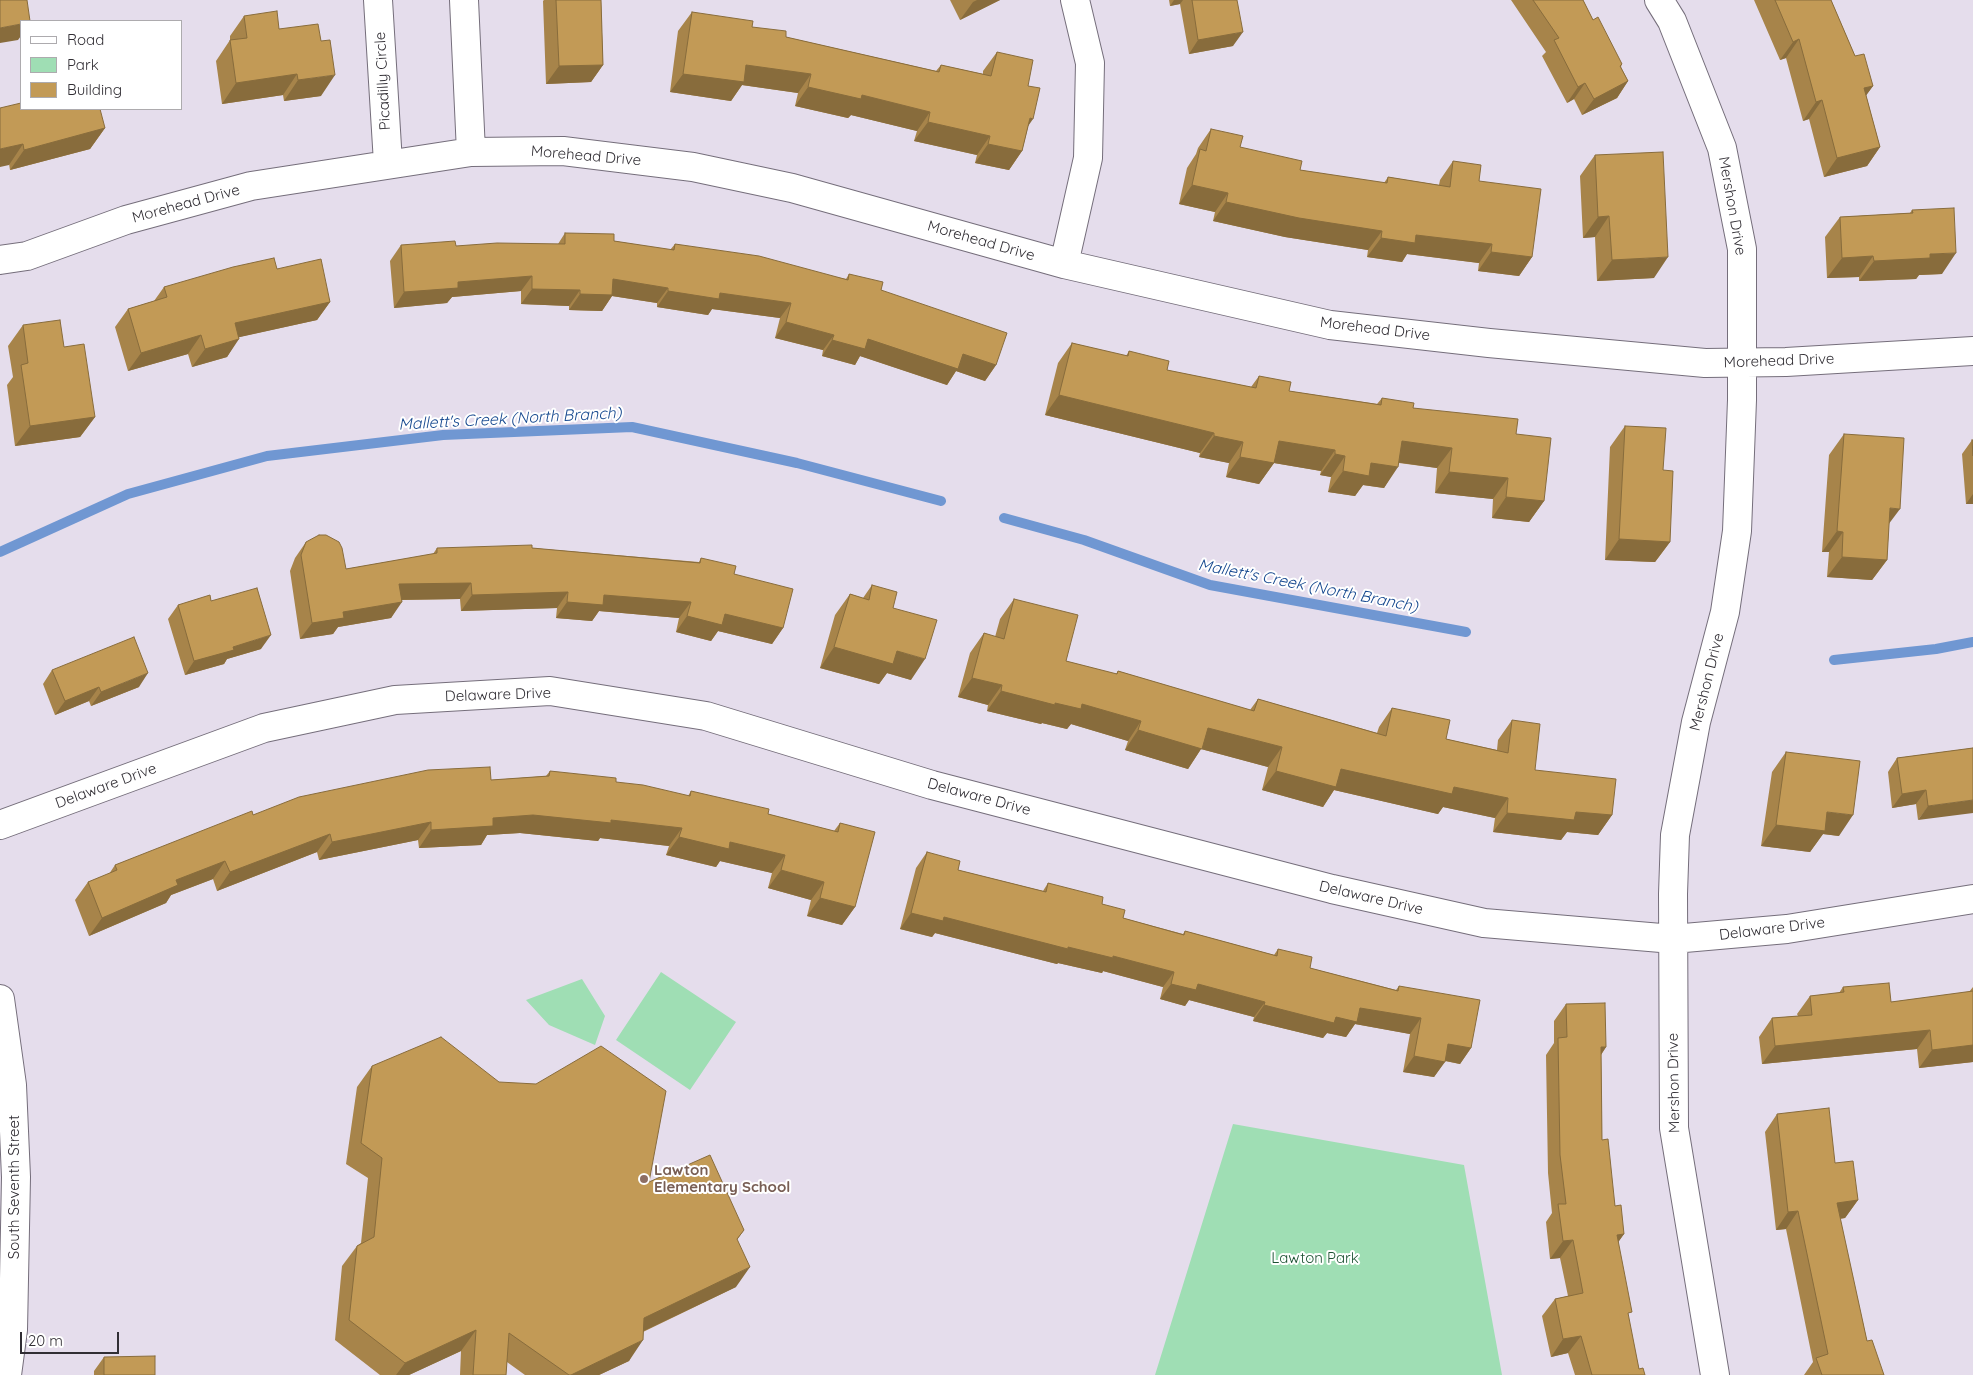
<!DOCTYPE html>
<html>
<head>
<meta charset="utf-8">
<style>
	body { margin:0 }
	#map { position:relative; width:1973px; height:1375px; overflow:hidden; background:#e5ddec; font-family:Quicksand,sans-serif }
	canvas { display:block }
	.legend { position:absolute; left:20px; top:20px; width:162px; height:90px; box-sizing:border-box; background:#fff; border:1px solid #adabae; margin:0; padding:6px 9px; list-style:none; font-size:15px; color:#312e34 }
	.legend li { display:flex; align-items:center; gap:10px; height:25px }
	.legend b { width:25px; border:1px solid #adabae }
	.scale { position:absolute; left:20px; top:1332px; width:99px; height:22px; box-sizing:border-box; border:2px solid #312e34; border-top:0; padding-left:6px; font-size:15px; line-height:18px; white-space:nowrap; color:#312e34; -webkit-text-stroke:4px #fff; paint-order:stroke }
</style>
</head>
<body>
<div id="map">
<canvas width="1973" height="1375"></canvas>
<ul class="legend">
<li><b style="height:6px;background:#fff"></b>Road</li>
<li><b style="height:14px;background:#9fdeb4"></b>Park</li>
<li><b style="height:14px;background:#c29a56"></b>Building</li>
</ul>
<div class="scale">20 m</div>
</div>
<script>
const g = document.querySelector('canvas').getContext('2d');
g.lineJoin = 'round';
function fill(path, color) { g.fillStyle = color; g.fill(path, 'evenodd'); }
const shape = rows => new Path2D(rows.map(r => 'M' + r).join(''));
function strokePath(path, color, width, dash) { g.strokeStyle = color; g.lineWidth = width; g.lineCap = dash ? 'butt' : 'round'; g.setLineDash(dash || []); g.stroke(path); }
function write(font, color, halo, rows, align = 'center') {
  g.font = font + ' Quicksand,sans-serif'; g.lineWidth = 4; g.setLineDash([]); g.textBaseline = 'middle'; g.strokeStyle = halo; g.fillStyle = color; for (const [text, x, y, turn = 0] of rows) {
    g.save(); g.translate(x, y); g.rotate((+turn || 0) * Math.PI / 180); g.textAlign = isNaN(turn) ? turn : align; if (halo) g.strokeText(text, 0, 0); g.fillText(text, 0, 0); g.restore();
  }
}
fill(shape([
	[661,972,736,1022,690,1090,616,1040],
	[582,979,605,1016,595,1045,549,1025,526,1000],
	[1233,1124,1464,1165,1502,1375,1155,1375]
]), '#9fdeb4');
strokePath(shape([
	[1004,518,1084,540,1210,585,1466,632],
	[0,552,128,494,267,456,443,435,632,427,797,463,941,501],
	[1834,660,1936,649,1973,642]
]), '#7097d2', 10);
const minor = shape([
	[378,0,388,163],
	[464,0,471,152],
	[1659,0,1672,21,1722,148,1742,249,1742,400,1737,531,1725,612,1696,722,1675,835,1673,894,1674,1128,1715,1375],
	[0,260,27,256,126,220,251,186,471,152,563,151,693,167,792,188,1064,264,1330,325,1489,343,1705,363,1786,362,1973,351],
	[1064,264,1088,158,1090,63,1075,0],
	[0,825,264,728,395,700,550,691,706,716,932,785,1332,889,1484,923,1673,939,1787,929,1973,899],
	[0,999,12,1085,16,1177,13,1330,7,1375]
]);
strokePath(minor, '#756e7b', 30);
strokePath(minor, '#fff', 28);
fill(shape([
	[544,0,601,0,603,65,591,82,546,84,543,1],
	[950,0,1000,0,960,20],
	[1169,0,1237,0,1233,46,1189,54,1180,4,1170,6],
	[1511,0,1583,0,1593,20,1622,64,1621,67,1628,81,1617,98,1582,115,1574,99,1567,103,1542,56,1546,52],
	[1754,0,1831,0,1855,56,1873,86,1866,95,1880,147,1867,166,1824,177,1809,119,1803,121,1786,58,1780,60],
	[692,12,752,27,786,37,936,71,941,65,983,74,983,71,997,52,1028,86,1028,127,1022,151,1009,170,975,163,977,155,914,141,917,131,851,115,848,118,795,106,798,93,742,85,731,101,670,92,678,31],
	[244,16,279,29,321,96,284,101,283,95,222,104,216,61,230,40,230,36],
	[0,108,105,128,90,149,10,170],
	[1211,129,1240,147,1300,170,1384,183,1388,177,1439,185,1440,180,1453,161,1479,181,1532,257,1519,276,1478,271,1479,263,1407,254,1402,262,1367,257,1368,250,1285,237,1213,221,1215,212,1179,204,1187,168,1196,154,1198,148],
	[1595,155,1654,278,1597,281,1595,237,1583,238,1580,176],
	[1912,210,1942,274,1919,275,1916,279,1859,281,1859,277,1827,278,1825,237,1840,217,1910,213],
	[565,233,670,250,675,244,846,279,849,274,881,290,996,365,985,381,956,371,947,385,860,356,855,365,822,356,823,350,775,338,780,318,712,309,708,315,657,307,657,303,612,296,602,311,569,310,569,306,521,304,521,291,452,297,447,303,394,308,390,261,401,245,456,246,558,244],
	[277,269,330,302,317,320,239,337,227,357,192,367,188,354,128,371,115,327,128,309,154,301,164,287],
	[23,325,95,417,80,437,15,446,7,385,13,377,8,346],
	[1072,343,1126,356,1129,351,1167,370,1251,387,1259,376,1289,391,1377,404,1382,398,1413,408,1516,434,1544,501,1529,522,1492,518,1493,499,1435,493,1437,468,1399,463,1384,488,1363,485,1355,496,1328,492,1331,477,1320,475,1321,471,1274,463,1259,484,1226,477,1229,463,1199,457,1200,453,1045,415,1058,363],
	[1625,426,1663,470,1670,542,1655,562,1605,560,1610,447],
	[1844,434,1889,524,1887,560,1872,580,1827,577,1829,552,1822,552,1829,455],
	[1972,440,1973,440,1973,504,1966,504,1962,454],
	[306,542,346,569,433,554,437,548,532,548,699,562,701,558,734,574,783,628,772,644,718,631,711,641,676,632,679,618,599,611,592,621,556,618,557,608,461,611,460,599,402,600,391,618,338,627,333,634,300,639,290,571,295,558],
	[872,585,893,608,911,680,887,673,879,684,820,668,835,615,850,594,863,598],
	[1014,599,1066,661,1116,674,1118,671,1250,710,1258,699,1377,733,1379,727,1392,708,1446,739,1497,750,1498,740,1512,720,1535,770,1612,815,1598,835,1567,832,1561,840,1493,832,1495,818,1443,807,1438,814,1334,790,1323,807,1262,790,1268,767,1201,749,1188,769,1125,750,1128,741,1071,724,1067,729,1042,723,1041,724,987,711,988,705,958,697,970,653,984,633,995,637,1000,619],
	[211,601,261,649,227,659,224,664,185,675,168,619,178,605],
	[52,670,139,687,91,706,89,701,55,715,43,684],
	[1973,748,1918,820,1916,804,1892,808,1888,772,1897,758],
	[1786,752,1839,836,1823,834,1810,852,1761,846,1772,772],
	[550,771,688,796,691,791,768,814,834,831,840,823,855,907,842,925,807,916,811,900,768,888,772,873,720,861,716,867,666,855,669,846,600,838,598,841,520,833,487,835,481,845,419,848,418,840,319,860,317,852,217,891,213,879,171,895,166,903,89,936,75,900,88,882,109,874,115,865,253,815,491,780,546,776],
	[927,852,958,870,1043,891,1048,883,1102,904,1123,918,1183,934,1185,931,1274,955,1278,949,1310,968,1396,990,1399,986,1471,1048,1460,1064,1445,1061,1434,1077,1403,1072,1410,1034,1355,1024,1346,1037,1327,1033,1323,1038,1253,1021,1254,1017,1189,1000,1185,1006,1160,999,1163,987,1103,971,1102,973,1058,963,1057,964,935,933,932,937,900,929,916,868],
	[1843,987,1891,1002,1969,992,1973,987,1973,1062,1919,1068,1917,1049,1762,1064,1759,1037,1772,1018,1798,1016,1797,1014,1810,996,1839,993],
	[1566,1004,1606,1047,1601,1055,1602,1140,1615,1206,1624,1234,1618,1242,1628,1317,1639,1369,1645,1375,1575,1375,1568,1353,1551,1357,1542,1316,1555,1299,1568,1296,1560,1258,1550,1259,1546,1222,1552,1213,1548,1173,1546,1055,1554,1043,1554,1021],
	[372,1066,499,1082,649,1182,744,1230,737,1240,736,1287,643,1332,629,1361,599,1375,525,1375,507,1362,506,1375,460,1375,461,1351,409,1375,380,1375,335,1340,342,1266,357,1246,361,1243,368,1178,346,1164,357,1087],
	[1777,1114,1835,1163,1858,1200,1845,1218,1840,1219,1867,1341,1884,1375,1804,1375,1813,1362,1786,1229,1776,1230,1765,1132],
	[104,1357,155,1375,94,1375,94,1371]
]), '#a7844a');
fill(shape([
	[977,0,1000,0,960,20,973,2],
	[1174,0,1183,0,1180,4,1170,6],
	[21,24,21,36,18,40,0,43,0,28],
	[1243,32,1233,46,1189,54,1198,40],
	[1799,39,1786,58,1780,60,1793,42],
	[603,65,591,82,546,84,559,66],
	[746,65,811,74,798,93,742,85,731,101,670,92,683,74],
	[297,74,283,95,222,104,236,83],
	[335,75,321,96,284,101,298,80],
	[1628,81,1617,98,1582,115,1594,99],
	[1585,83,1574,99,1567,103,1578,87],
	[1873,86,1860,104,1864,88],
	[808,87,862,95,930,112,917,131,851,115,848,118,795,106],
	[1822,100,1809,119,1803,121,1816,102],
	[1030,118,1033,119,1020,138],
	[928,122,990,136,977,155,914,141],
	[105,128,90,149,10,170,24,150],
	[23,144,9,165,0,167,0,149],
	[988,144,1022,151,1009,170,975,163],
	[1880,147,1867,166,1824,177,1837,158],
	[1192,185,1228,193,1215,212,1179,204],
	[1226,202,1382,231,1368,250,1285,237,1213,221],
	[1609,216,1595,237,1583,238,1598,217],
	[1416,235,1492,244,1479,263,1407,254,1402,262,1367,257,1381,238],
	[1491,252,1532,257,1519,276,1478,271],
	[1956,253,1942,274,1919,275,1916,279,1859,281,1874,261,1930,254],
	[1873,256,1859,277,1827,278,1842,258],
	[1668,257,1654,278,1597,281,1612,260],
	[532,276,521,291,452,297,447,303,394,308,404,292,458,282],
	[613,279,668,288,657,303,612,296,602,311,569,310,580,294],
	[532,289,580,290,569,306,521,304],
	[668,291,720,293,791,303,780,318,712,309,708,315,657,307],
	[330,302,317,320,222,341,235,323],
	[786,322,834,335,823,350,775,338],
	[201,335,188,354,128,371,141,353],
	[239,339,227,357,192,367,205,349],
	[868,339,963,354,996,365,985,381,956,371,947,385,860,356,855,365,822,356,832,340],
	[1059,395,1214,433,1200,453,1045,415],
	[95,417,80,437,15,446,30,426],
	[1214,436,1243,442,1229,463,1199,457],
	[1279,441,1335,450,1321,471,1274,463,1259,484,1226,477,1240,457],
	[1402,441,1452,448,1437,468,1388,461],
	[1335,454,1345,456,1331,477,1320,475],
	[1371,463,1398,467,1384,488,1363,485,1355,496,1328,492,1343,471],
	[1449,472,1508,478,1493,499,1435,493],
	[1973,494,1973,504,1966,504],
	[1506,497,1544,501,1529,522,1492,518],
	[1890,508,1900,509,1885,529],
	[1837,531,1843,532,1829,552,1822,552],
	[1619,539,1670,542,1655,562,1605,560],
	[1842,557,1887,560,1872,580,1827,577],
	[471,583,460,599,388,600,399,584],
	[568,592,557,608,461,611,472,595],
	[604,595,691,602,679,618,599,611,592,621,556,618,567,602],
	[402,602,391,618,338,627,333,634,300,639,312,623,343,612],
	[725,614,783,628,772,644,718,631,711,641,676,632,687,616],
	[271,635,261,649,227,659,224,664,185,675,194,661,233,647],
	[834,647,897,651,925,659,911,680,887,673,879,684,820,668],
	[148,673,139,687,91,706,101,692],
	[972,678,1002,685,988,705,958,697],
	[99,687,89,701,55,715,65,701],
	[1001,691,1055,703,1082,704,1141,721,1128,741,1071,724,1067,729,1042,723,1041,724,987,711],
	[1208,728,1282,747,1268,767,1201,749,1188,769,1125,750,1138,730],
	[1341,769,1454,787,1508,798,1495,818,1443,807,1438,814,1334,790,1323,807,1262,790,1276,771],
	[1926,790,1916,804,1892,808,1902,794],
	[1973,800,1973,813,1918,820,1928,806],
	[1576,812,1612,815,1598,835,1567,832,1561,840,1493,832,1507,813],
	[1827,812,1853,815,1839,836,1823,834,1810,852,1761,846,1776,825],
	[533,815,611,820,682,828,669,846,600,838,598,841,520,833,487,835,481,845,419,848,431,830,493,818],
	[431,822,418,840,319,860,332,842],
	[330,834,317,852,217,891,230,872],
	[679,837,730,842,785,855,772,873,720,861,716,867,666,855],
	[225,861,213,879,171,895,166,903,89,936,102,918,176,880],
	[781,870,824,882,811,900,768,888],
	[820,898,855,907,842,925,807,916],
	[911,913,944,917,1068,947,1113,956,1174,972,1163,987,1103,971,1102,973,1058,963,1057,964,935,933,932,937,900,929],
	[1171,984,1198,984,1265,1002,1254,1017,1189,1000,1185,1006,1160,999],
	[1264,1005,1336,1017,1360,1008,1421,1018,1410,1034,1355,1024,1346,1037,1327,1033,1323,1038,1253,1021],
	[1930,1030,1917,1049,1762,1064,1775,1046],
	[1448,1044,1471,1048,1460,1064,1437,1059],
	[1973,1045,1973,1062,1919,1068,1932,1050],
	[1601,1047,1606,1047,1594,1065],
	[1414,1056,1445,1062,1434,1077,1403,1072],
	[1858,1200,1845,1218,1824,1220,1837,1203],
	[1798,1211,1786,1229,1776,1230,1788,1212],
	[1624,1234,1612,1251,1617,1235],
	[1573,1240,1560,1258,1550,1259,1563,1241],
	[750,1267,736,1287,629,1338,644,1318],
	[476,1330,461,1351,409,1375,396,1375,405,1363],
	[1581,1336,1568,1353,1551,1357,1563,1339],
	[643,1340,629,1361,599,1375,571,1375]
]), '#886c3c');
const building = shape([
	[0,0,27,0,30,21,21,21,21,24,0,28,0,0],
	[556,0,601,0,603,65,559,66,556,0],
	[1192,0,1237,0,1243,32,1198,40,1192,0],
	[1533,0,1583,0,1593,20,1598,17,1622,64,1620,66,1628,81,1594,99,1585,83,1578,87,1554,40,1559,38,1533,0],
	[1775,0,1831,0,1855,56,1864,54,1873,86,1864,88,1880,147,1837,158,1822,100,1816,102,1799,39,1793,42,1775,0],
	[277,11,279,29,318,24,321,41,330,40,335,75,298,80,297,74,236,83,230,40,247,38,244,16,277,11],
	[692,12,753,21,752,27,786,31,786,37,939,72,941,65,991,76,997,52,1033,60,1028,86,1040,88,1033,119,1030,118,1022,151,988,144,990,136,928,122,930,112,862,95,861,99,808,87,811,74,746,65,744,82,683,74,692,12],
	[21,103,21,109,100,109,105,128,24,150,23,144,0,149,0,108,21,103],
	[1211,129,1243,136,1240,147,1302,161,1300,170,1387,183,1388,177,1450,187,1453,161,1481,165,1479,181,1541,189,1532,257,1491,252,1492,244,1416,235,1415,243,1381,238,1382,231,1299,218,1226,202,1228,193,1192,185,1200,149,1206,151,1211,129],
	[1663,152,1668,257,1612,260,1609,216,1598,217,1595,155,1663,152],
	[1954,208,1956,253,1930,254,1930,258,1874,261,1873,256,1842,258,1840,217,1913,213,1912,210,1954,208],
	[565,233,614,234,614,241,674,250,675,244,759,256,848,280,849,274,883,282,881,290,1007,333,996,365,963,354,958,369,868,339,865,349,832,340,834,335,786,322,791,303,720,293,719,299,668,291,668,288,613,279,612,295,580,294,580,290,532,289,532,276,458,282,458,288,404,292,401,245,455,241,456,246,497,243,565,244,565,233],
	[274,258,277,269,321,259,330,302,235,323,239,339,205,349,201,335,141,353,128,309,167,297,164,287,233,267,274,258],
	[60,320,64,347,84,344,95,417,30,426,21,365,28,363,23,325,60,320],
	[1072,343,1128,356,1129,351,1169,361,1167,370,1256,388,1259,376,1291,382,1289,391,1381,405,1382,398,1414,403,1413,408,1518,419,1516,434,1551,438,1544,501,1506,497,1508,478,1449,472,1452,448,1402,441,1398,467,1371,463,1369,476,1343,471,1345,456,1335,454,1335,450,1279,441,1274,463,1240,457,1243,442,1214,436,1214,433,1059,395,1072,343],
	[1625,426,1666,428,1663,470,1673,471,1670,542,1619,539,1625,426],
	[1844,434,1904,438,1900,509,1890,508,1887,560,1842,557,1843,532,1837,531,1844,434],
	[1972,440,1973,440,1973,456,1972,440],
	[319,535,326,535,339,542,342,548,346,569,437,553,437,548,532,545,532,548,700,563,701,558,736,566,734,574,793,589,783,628,725,614,722,625,687,616,691,602,604,595,603,605,567,602,568,592,472,595,471,583,399,584,402,602,343,612,344,618,312,623,301,555,306,542,319,535],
	[872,585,897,592,893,608,937,620,925,659,897,651,893,664,834,647,850,594,869,600,872,585],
	[257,588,271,635,233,647,234,650,194,661,178,605,210,595,211,601,257,588],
	[1014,599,1078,615,1066,661,1117,674,1118,671,1254,711,1258,699,1386,736,1392,708,1450,720,1446,739,1508,753,1512,720,1540,724,1535,770,1616,779,1612,815,1576,812,1574,820,1507,813,1508,798,1454,787,1452,794,1341,769,1336,787,1276,771,1282,747,1208,728,1202,749,1138,730,1141,721,1082,704,1081,709,1055,703,1055,705,1001,691,1002,685,972,678,984,633,1004,639,1014,599],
	[134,637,148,673,101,692,99,687,65,701,52,670,134,637],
	[1973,748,1973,800,1928,806,1926,790,1902,794,1897,758,1973,748],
	[1786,752,1860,761,1853,815,1827,812,1825,831,1776,825,1786,752],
	[490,767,491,780,549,776,550,771,616,778,616,782,643,785,690,796,691,791,769,809,768,814,838,832,840,823,875,832,855,907,820,898,824,882,781,870,785,855,730,842,729,849,679,837,682,828,611,820,611,823,533,815,493,818,493,826,431,830,431,822,332,842,330,834,230,872,225,861,176,880,178,885,102,918,88,882,117,870,115,865,252,811,253,815,299,797,428,770,490,767],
	[927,852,960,861,958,870,1046,892,1048,883,1103,897,1102,904,1125,910,1123,918,1184,935,1185,931,1277,956,1278,949,1312,957,1310,968,1398,991,1399,986,1480,1000,1471,1048,1448,1044,1445,1062,1414,1056,1421,1018,1360,1008,1357,1022,1336,1017,1334,1023,1264,1005,1265,1002,1198,984,1196,990,1171,984,1174,972,1113,956,1113,958,1068,947,1068,949,944,917,943,921,911,913,927,852],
	[1889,983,1891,1002,1973,991,1973,1045,1932,1050,1930,1030,1775,1046,1772,1018,1812,1015,1810,996,1844,992,1843,987,1889,983],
	[1605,1003,1606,1047,1601,1047,1602,1140,1608,1139,1615,1206,1621,1205,1624,1234,1617,1235,1632,1312,1628,1313,1639,1369,1643,1368,1645,1375,1592,1375,1581,1336,1563,1339,1555,1299,1583,1293,1573,1240,1563,1241,1558,1204,1566,1204,1560,1155,1558,1038,1567,1037,1566,1004,1605,1003],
	[441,1037,499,1082,536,1084,601,1046,666,1091,649,1182,710,1155,744,1230,737,1239,750,1267,644,1318,643,1340,571,1375,569,1375,509,1333,506,1375,473,1375,476,1330,405,1363,349,1320,357,1246,374,1237,382,1158,361,1143,372,1066,441,1037],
	[1829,1108,1835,1163,1853,1161,1858,1200,1837,1203,1867,1341,1872,1340,1884,1375,1822,1375,1816,1358,1828,1354,1798,1211,1788,1212,1777,1114,1829,1108],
	[155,1356,155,1375,104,1375,104,1357,155,1356]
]);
fill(building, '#c29a56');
strokePath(building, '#886c3c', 1);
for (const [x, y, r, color] of [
	[644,1179,5,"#8d6e63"]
]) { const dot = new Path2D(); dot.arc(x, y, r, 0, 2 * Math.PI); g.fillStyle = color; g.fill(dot); strokePath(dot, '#fff', 2); }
write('15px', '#312e34', '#fff', [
	["Picadilly Circle",383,81,-93],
	["Morehead Drive",586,156,5],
	["Morehead Drive",186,204,-15],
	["Mershon Drive",1732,206,80],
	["Morehead Drive",981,241,16],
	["Morehead Drive",1375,329,7],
	["Morehead Drive",1779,361,-2],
	["Mershon Drive",1707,682,-76],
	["Delaware Drive",498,695,-2],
	["Delaware Drive",106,786,-20],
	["Delaware Drive",979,797,15],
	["Delaware Drive",1371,898,13],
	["Delaware Drive",1772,929,-7],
	["Mershon Drive",1674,1083,-91],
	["South Seventh Street",14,1187,-90]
]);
write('bold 15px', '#785e54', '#fff', [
	["Lawton",654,1170],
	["Elementary School",654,1187]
], 'left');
write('15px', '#1d5233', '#fff', [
	["Lawton Park",1315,1258]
]);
write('italic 16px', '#16488f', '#fff', [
	["Mallett's Creek (North Branch)",510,419,-3],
	["Mallett's Creek (North Branch)",1308,586,11]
]);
</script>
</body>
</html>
